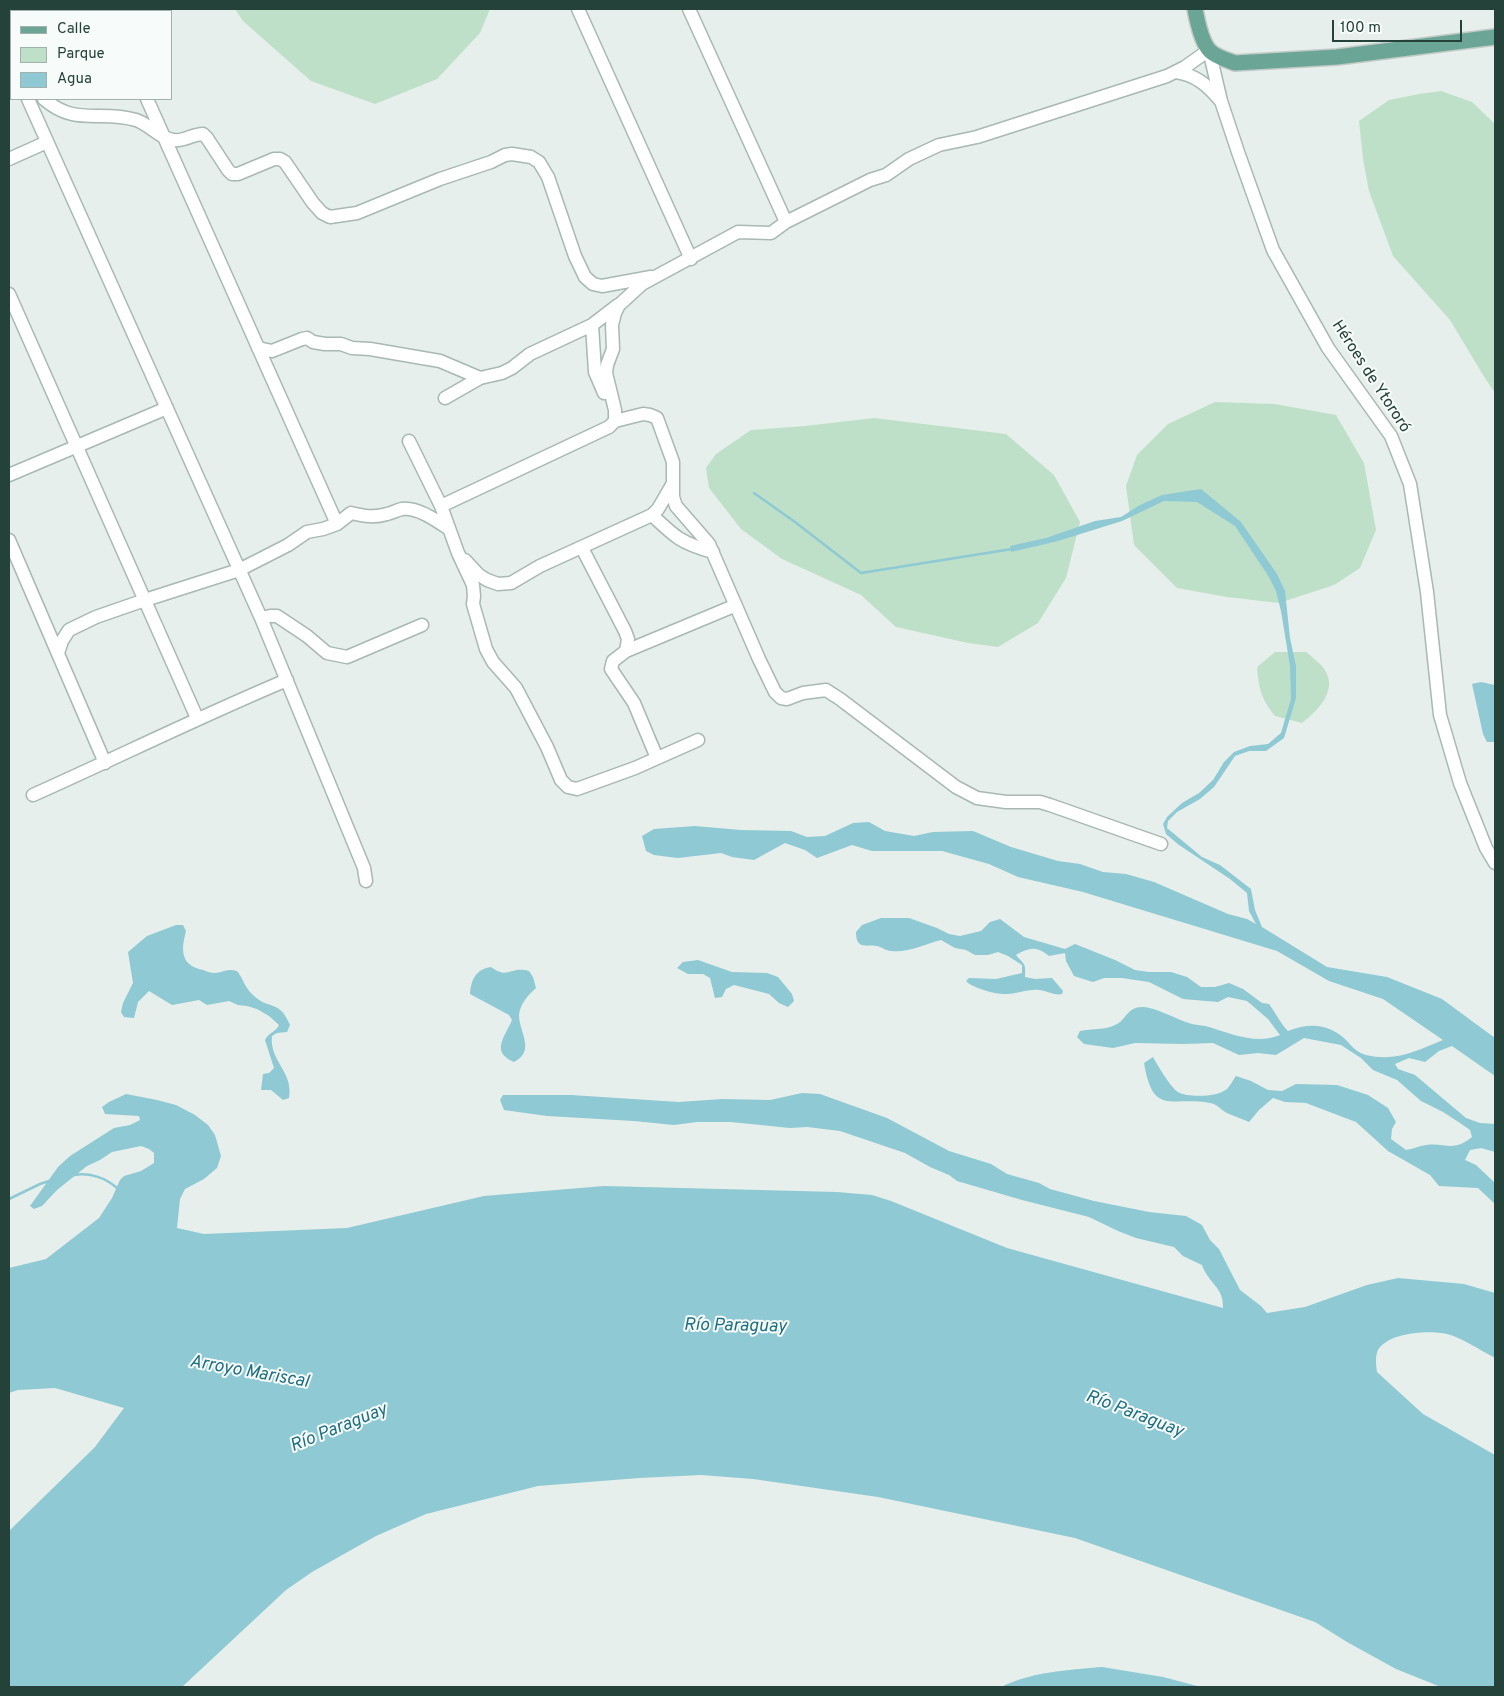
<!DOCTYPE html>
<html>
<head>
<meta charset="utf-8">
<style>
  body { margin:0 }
  #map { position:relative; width:1504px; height:1696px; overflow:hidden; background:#e6efeb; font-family:Overpass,sans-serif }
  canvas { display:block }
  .frame { position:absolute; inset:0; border:10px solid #24423a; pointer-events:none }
  .legend { position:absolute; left:10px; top:10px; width:162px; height:90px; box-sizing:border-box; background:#f7fbf9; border:1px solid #a3b1ad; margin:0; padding:6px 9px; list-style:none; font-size:15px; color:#24423a }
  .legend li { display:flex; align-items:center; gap:10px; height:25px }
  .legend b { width:25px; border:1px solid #a3b1ad }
  .scale { position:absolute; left:1332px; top:20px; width:130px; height:22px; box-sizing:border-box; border:2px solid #24423a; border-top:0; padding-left:6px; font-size:15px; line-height:18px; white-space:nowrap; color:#24423a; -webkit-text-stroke:4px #f7fbf9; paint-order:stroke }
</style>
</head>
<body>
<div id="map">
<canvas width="1504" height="1696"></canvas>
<div class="frame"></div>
<ul class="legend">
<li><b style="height:6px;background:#6aa596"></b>Calle</li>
<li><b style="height:14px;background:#bfe0c8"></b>Parque</li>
<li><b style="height:14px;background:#8ec9d4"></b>Agua</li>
</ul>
<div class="scale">100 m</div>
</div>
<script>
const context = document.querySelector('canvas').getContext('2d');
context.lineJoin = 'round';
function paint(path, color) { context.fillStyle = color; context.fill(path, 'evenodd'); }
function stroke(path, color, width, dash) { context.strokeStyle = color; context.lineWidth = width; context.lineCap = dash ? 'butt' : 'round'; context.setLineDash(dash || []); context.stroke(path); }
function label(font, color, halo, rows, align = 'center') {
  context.font = font + ' Overpass,sans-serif'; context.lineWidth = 4; context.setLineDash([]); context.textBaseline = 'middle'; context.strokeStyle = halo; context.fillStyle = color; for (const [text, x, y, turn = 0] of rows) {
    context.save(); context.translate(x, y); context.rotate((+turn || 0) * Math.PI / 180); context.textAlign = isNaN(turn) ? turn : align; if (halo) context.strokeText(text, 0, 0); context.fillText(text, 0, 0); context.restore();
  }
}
const green = new Path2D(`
  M235,9H490L480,33L437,79L375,104L311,81L243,21Z
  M1441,91L1472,102L1495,124V393L1483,375L1450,320L1393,256L1369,191L1363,159L1359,121L1389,100L1419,94Z
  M1215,402L1275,404L1336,415L1364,463L1376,530L1360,568L1334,585L1279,603L1227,597L1177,588L1134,545L1126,486L1137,455L1168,424Z
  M874,418L1006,434L1054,475L1080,522L1066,578L1038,623L998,647L968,643L896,627L861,595L782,559L741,529L709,488L706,468L716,454L751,430L805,426Z
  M1275,652H1306C1311,656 1316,660 1321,665C1341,687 1320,709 1302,723L1275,716C1261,698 1259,690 1257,667Z`);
const water = new Path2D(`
  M1201,489L1241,522L1277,574L1285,591L1290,638L1296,666V698L1284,738L1266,751H1249L1235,756L1214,787L1200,799L1177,812L1168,821L1167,828L1202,857L1220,865L1251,889L1255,910L1262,927L1327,967L1387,977L1442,999L1495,1038V1076L1452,1046L1439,1051L1425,1062L1409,1058L1395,1064L1398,1069L1415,1075L1466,1118L1480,1123L1495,1124V1152L1481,1148L1470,1150L1465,1160L1476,1165L1495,1183V1204L1478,1188L1439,1186L1430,1175L1388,1151L1356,1122L1306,1103L1285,1102L1273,1098L1259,1110L1249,1122C1242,1119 1234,1116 1227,1113C1221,1110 1217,1104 1210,1103C1171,1096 1153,1117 1144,1063L1153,1057C1158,1066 1171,1088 1178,1092C1188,1098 1218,1097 1227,1089C1230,1086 1233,1080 1236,1076L1251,1081L1268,1090L1282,1091L1296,1084L1337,1085L1368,1095L1388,1108L1396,1122L1392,1129L1391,1139L1406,1150C1413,1149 1419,1146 1426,1145C1446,1142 1452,1153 1472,1137L1470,1130L1460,1123L1443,1112L1421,1101L1397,1080L1373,1070L1361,1058L1341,1045L1304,1038L1276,1055L1258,1053L1239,1055L1213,1043L1183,1044L1135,1043L1113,1048L1084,1044L1077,1037L1080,1031C1093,1028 1104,1031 1117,1024C1127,1019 1127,1006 1144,1007C1155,1008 1173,1017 1183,1021C1192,1025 1201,1025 1209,1027C1232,1034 1257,1045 1280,1035L1268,1019L1247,1001L1228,997L1218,1002L1183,999L1149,982L1122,978H1104L1093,982L1074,976L1066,961L1065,953L1049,956C1037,946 1029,947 1016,955C1024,965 1026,962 1025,977L1035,979L1052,978L1063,991L1062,994C1054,996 1046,990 1039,990C1027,989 1018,994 1007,994C998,995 972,988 966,981L969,978L996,979L1022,973V965L1008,956L998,952L988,955H975L966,950L955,948L941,940C925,944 908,953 891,951C886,951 882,947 877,946C865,945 856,949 856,932L862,925L881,918H909L937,928L949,934L960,936L981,931L990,922L1000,919L1024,937L1065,949L1075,944L1115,960L1135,970L1149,972H1171L1187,977L1201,987H1215L1229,983L1243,989L1262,1003L1269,1004C1276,1013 1280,1023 1288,1031C1311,1022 1331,1024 1348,1042C1353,1048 1358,1053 1366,1055C1396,1062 1416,1051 1443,1040L1383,999L1329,981L1277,951L1083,892L1018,877L989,864L942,851H872L852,845L817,858L805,850L785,843L754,860L732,857L721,853L678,858L654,855L646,851L642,836L654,829L695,826L741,830L791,831L807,837L825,836L853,823L869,822L885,831L914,836L933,832L973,831L1011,847L1058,861L1080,864L1103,872L1126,874L1154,882L1228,914L1247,919L1256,924L1249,911L1247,893L1230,879L1179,845L1166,834L1163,824L1167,817L1182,803L1199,793L1213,780L1224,762L1234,752L1250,746L1268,744L1281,733L1291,699L1290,666L1281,611L1276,591L1269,577L1235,526L1197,502L1164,501L1122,521L1058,541L1011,552L1010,546L1046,538L1095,521L1121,517L1140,505L1162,495Z
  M1481,682L1495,685V742H1487L1483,734L1472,684Z
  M176,925H183L186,931C181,950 180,965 203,970C206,971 211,973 214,973C224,973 224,968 237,971C243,978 245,988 252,994C255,997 261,1002 265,1003C279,1008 283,1009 290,1025L287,1032L277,1033L272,1036C269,1061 294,1072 289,1098L283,1100L271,1090H261L263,1074L269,1073L274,1068L265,1040C269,1032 276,1032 279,1025L269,1016L257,1009L247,1006L238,1005L229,1001L207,1005L199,1000L172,1005L149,991L138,1002L134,1018L124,1017L121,1012L123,1003L133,983L128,952L147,936Z
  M698,960L732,972L767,973L778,977L792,994L794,1001L788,1007L779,1003L769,994L734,985L726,989L722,997L715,998L710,978L703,974H688L677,968L683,962Z
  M491,967C509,980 509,966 529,971L533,977L536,988C528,995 520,1004 519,1015C519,1032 536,1051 514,1062C490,1052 505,1037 512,1020L509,1015L470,994C471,980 476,969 491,967Z
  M802,1093L820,1094L887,1118L949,1151L991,1164L1007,1174L1039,1183L1050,1189L1094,1201L1149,1212L1186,1216L1202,1225L1210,1240L1219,1249L1240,1290L1261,1306L1267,1313L1305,1307L1367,1285L1398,1278L1464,1284L1495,1293V1358C1482,1351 1460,1337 1447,1334C1429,1330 1389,1332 1378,1350C1375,1356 1376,1365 1377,1372L1423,1414L1495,1455V1687H1441L1396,1669L1347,1642L1315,1622L1075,1538L878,1497L753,1479L701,1475L639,1478L538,1486L426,1514L376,1536L312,1572L286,1590L182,1687H9V1531L95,1447L124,1408L55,1388L18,1390L9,1393V1268L46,1259L99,1218L112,1198L120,1180L124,1176L141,1171L154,1163V1153L149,1149L141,1146L112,1152L100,1160L87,1166L57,1190L42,1206L34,1209L30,1206L58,1167L70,1156L114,1128L130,1125L140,1120L139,1116L105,1114L102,1107L109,1102L126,1094L157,1100L176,1105L195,1115L208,1125L215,1135L221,1156L217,1168L204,1179L185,1189L180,1199L177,1228L204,1234L347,1228L484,1196L604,1186L837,1192L872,1195L891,1201L1007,1248L1223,1308C1224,1287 1208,1283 1202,1265L1183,1256L1174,1247L1136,1238L1118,1231L1089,1217L1022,1200L957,1181L949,1175L930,1167L905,1153L840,1131L807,1127L790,1128L731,1122H697L674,1125L634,1121L547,1116L504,1110L500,1100L503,1095H571L679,1102L722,1099L770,1100Z
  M1102,1667L1163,1677L1201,1687H1001C1032,1672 1067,1670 1102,1667Z`);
const stream = new Path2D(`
  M754,493L795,522L861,573L1012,549
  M74,1175C89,1172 106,1178 117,1188
  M9,1199L40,1184L49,1181`);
const minor = new Path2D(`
  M107,9L108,11
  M578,9L691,259
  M689,9L786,222
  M9,53L11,59
  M1176,72C1196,75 1207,85 1220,100
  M28,99L261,618L364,868L366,881
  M44,99C76,127 100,109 136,120C149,124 159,138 173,140C184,142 192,134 203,134L207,138L228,170L232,174H238L274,159H280L285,162L313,203L322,213L330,217L357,213L440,179L491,162L505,155L512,154L531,157L539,162L548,177L575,256L585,277L593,284L602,286L651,277
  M147,99L337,524
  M9,159L47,142
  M9,294L197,718
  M258,348L272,351L302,339L307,338L313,342L325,344H341L352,348L370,349L440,361L480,378
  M604,393L595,372L592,325L618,305
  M445,398L480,378L502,373L512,368L530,354L592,325
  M615,421V410L606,373L607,365L613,349L612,325L615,313L619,305L642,284L738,232L771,233L786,222L870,180L886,175L909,159L939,145L977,137L1167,76L1185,67L1209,50L1221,101L1238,152L1273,250L1328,348L1391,436L1410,484L1427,592L1440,715L1460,783L1486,848L1495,863
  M409,441L441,506L458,553L473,585L474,596L473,604L486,649L493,662L516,688L547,747L561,780L568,787L577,789L635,768L698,740
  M9,475L167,408
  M441,506L609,427L615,421L643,414L650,415L657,418L673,462V497L676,506L709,544L759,659L775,692L781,698L787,699L803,693L826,690L840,699L956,787L977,798L1006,802H1040L1050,805L1161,844
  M652,515C675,537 681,543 713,552
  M9,540L105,763
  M582,548L625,631L628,639L626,651
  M465,560L479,575L487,580L498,584L511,583L540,566L652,515L658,509L672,485
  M261,618L270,616H277L307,636L327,653L347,657L422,625
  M58,653L62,641L69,630L96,617L145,600L239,570L288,545L307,532L323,529L337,524L351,513C364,516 374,518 387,514C392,513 397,510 402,509C418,507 437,521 449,529
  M657,758L634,703L611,669L613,661L626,651L734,606
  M33,795C118,757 201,716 287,680`);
const major = new Path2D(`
  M1195,9C1197,20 1202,43 1210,51C1216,57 1227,60 1235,63L1337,57L1495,37`);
const streetNames = [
  ["Héroes de Ytororó",1370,377,57]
];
const waterNames = [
  ["Río Paraguay",735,1327,1],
  ["Arroyo Mariscal",249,1373,10],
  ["Río Paraguay",1134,1415,21],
  ["Río Paraguay",339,1429,-22]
];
paint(green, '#bfe0c8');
paint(water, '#8ec9d4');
stroke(stream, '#8ec9d4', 2.5);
stroke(minor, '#a8b8b2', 15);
stroke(major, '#c2cac8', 18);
stroke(minor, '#fff', 12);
stroke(major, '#6aa596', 15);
label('16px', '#24423a', '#f7fbf9', streetNames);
label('italic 18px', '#1c6f80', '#f7fbf9', waterNames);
</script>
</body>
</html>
